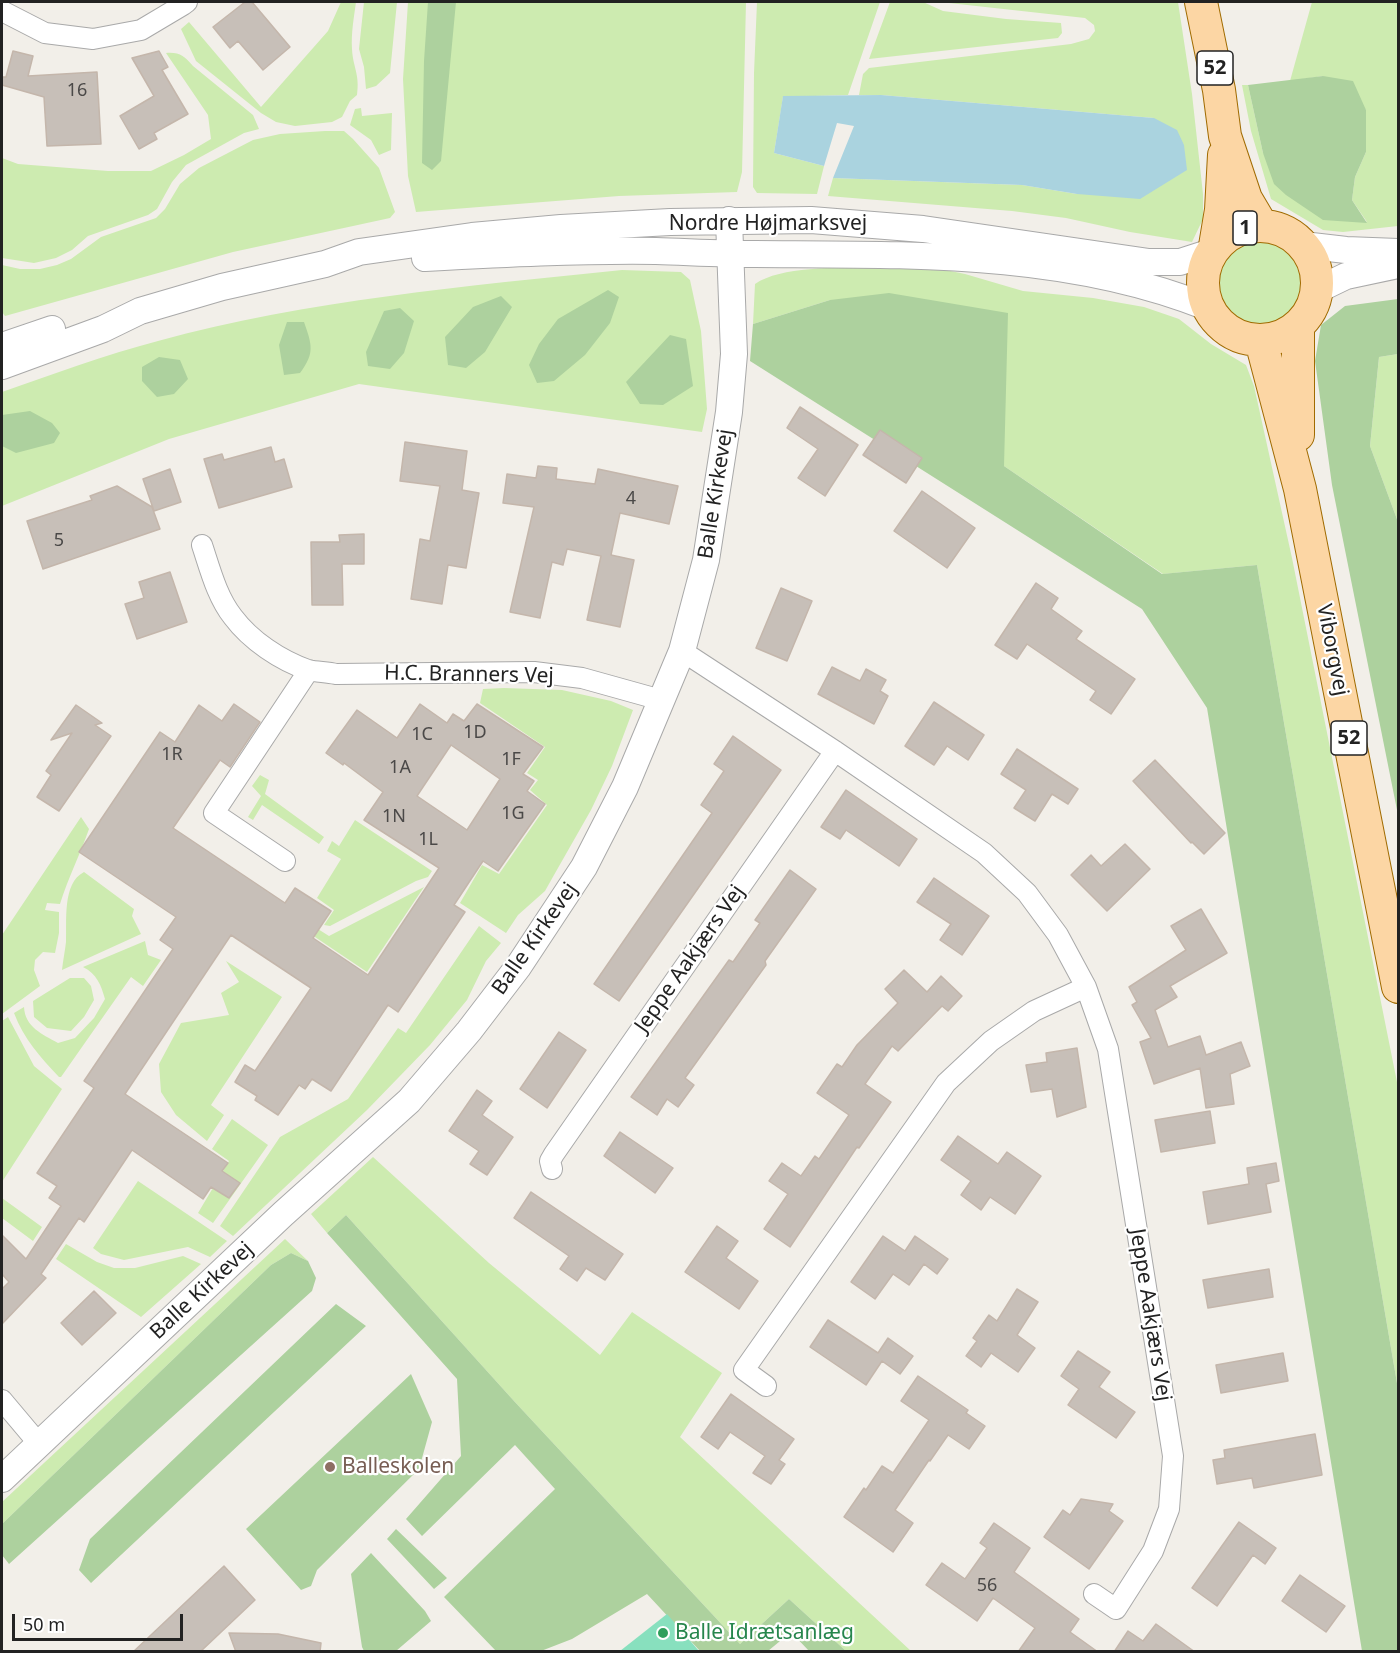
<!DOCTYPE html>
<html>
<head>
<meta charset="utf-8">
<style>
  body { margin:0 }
  #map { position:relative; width:1400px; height:1653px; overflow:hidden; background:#f2efe9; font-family:"Noto Sans",sans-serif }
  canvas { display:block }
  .frame { position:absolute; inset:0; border:3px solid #222; pointer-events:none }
  .scale { position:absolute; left:12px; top:1614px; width:171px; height:27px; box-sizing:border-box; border:3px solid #222; border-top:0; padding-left:8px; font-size:18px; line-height:21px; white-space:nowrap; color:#222; -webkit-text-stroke:4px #fff; paint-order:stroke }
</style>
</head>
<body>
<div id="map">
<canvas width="1400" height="1653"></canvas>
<div class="frame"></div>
<div class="scale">50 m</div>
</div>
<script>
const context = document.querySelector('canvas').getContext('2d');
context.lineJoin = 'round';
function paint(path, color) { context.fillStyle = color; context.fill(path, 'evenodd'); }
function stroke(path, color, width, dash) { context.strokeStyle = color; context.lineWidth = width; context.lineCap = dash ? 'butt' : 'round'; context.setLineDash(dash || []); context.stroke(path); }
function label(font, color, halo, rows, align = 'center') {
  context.font = font + ' "Noto Sans",sans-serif'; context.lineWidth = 4.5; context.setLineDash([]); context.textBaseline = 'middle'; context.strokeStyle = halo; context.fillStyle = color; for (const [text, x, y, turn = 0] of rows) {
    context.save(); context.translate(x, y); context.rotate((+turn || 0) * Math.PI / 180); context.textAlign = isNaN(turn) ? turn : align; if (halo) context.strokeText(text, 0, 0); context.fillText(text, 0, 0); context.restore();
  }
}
const grass = new Path2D(`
  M341,2H356C354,17 351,33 352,49C353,68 360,74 357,95L350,101L342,117L332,122L295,126L276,122L261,113L196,61L181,29L189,22L261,107L328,31Z
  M364,2H397L390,73L376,86L366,89L364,67L359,49Z
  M408,2H746L742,172L737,192L619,196L416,212L408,176L403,79Z
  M757,2H880L848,95L783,97L774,153L824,166L817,194L757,193L753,187L754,73Z
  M890,2H923L943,11L1006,19L1061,23L1062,33L1058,38L869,59Z
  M940,2H1178L1192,94L1203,194V219L1192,242L1130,232L1066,218L1012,211L828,196L833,178L1022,185L1077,194L1154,118L881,95H859L863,74L869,68L1071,44L1089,39L1095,31L1094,25L1085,18Z
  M1312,2H1398V226L1343,232L1323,230L1271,199L1251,131L1242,85H1248L1263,153L1367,222L1352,200L1355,177L1366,152V110L1323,76L1290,81Z
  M166,53C180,52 184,56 193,66L253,115L259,129L244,133L186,165L172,182L157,209L148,215L88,236L72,250L56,258L34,263L2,258V158L18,164L108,171H151L184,155L211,139L208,115Z
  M361,108L362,116L392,113L391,150L379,155L371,140L350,125L355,109Z
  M325,131H344L353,139L379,168L395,212L390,218L233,252L5,316L2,312V265L20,269H40L57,265L71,259L101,237L156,218L165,209L180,184L199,168L253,140L280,134Z
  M1216 282a43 43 0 1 1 86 0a43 43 0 1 1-86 0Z
  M868,267L936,268L965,274L1023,291L1093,298L1144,307L1179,319L1211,344L1246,365L1254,386L1292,558L1398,1087V1389L1257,565L1163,574L1004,466L830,300L753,324L755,284C781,266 837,268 868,267Z
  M622,270L681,272L690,280L701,331L707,409L702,432L359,384L169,439L2,506V392C53,374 105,355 158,341C308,300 467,286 622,270Z
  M1398,354V522L1370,446L1379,357Z
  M504,688L562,690L611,701L633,710L612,766L591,810L554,875L545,891L518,915L506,933L460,903L482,865L499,874L547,805L530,790L538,780L527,773L545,747L480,703L483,689Z
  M260,775L269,780L265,794L324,837L319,844L262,805L253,820L248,817L261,796L252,786Z
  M81,817L89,829C80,855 68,878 60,904L47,903L45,910L59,912V933L55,953L43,952L35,960L34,970L40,986L2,1014V935Z
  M355,820L432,871L428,877L416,881L330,926L324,925L334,910L317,898L341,859L327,851L332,841L339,846Z
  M84,872L134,909L132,916L141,934L62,970C63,960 65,951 66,942C67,922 62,883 84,872Z
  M424,887L367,972L269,906L272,900L329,936Z
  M479,926L501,943L486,961L467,1000L430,1045L367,1110L233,1236L220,1226L280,1137L348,1099L398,1028L406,1033Z
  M145,941L148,955L161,960L143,986L131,977L61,1077H59C40,1057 24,1039 14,1013L24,1007C25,1027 42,1034 58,1043L75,1038L94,1018L105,999C101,985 97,974 83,967Z
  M226,961L282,997L211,1105L224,1115L207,1141L176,1115L161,1092L159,1064L181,1023L229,1015L221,993L239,982Z
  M70,978H84L91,986L94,1000L84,1017L71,1031L47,1028L34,1017L33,1001Z
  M8,1017L34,1066L62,1089L2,1182V1021Z
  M232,1119L268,1145L213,1223L198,1213L229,1161L212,1149Z
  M373,1157L489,1263L600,1355L632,1312L722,1373L680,1437L911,1651H846L789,1599L740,1644L514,1401L346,1215L327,1233L311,1214Z
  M138,1181L227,1241L210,1257L188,1247L124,1260L101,1254L93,1248Z
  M2,1198L42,1227L33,1241L2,1218Z
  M285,1239L308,1261L291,1253L271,1265L2,1524V1502Z
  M66,1244L97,1262L114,1268H135L183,1256L201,1264L141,1317L56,1259Z`);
const forest = new Path2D(`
  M428,2H456L441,161L432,170L422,163L424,61Z
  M1323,76L1353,81L1366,110V152L1355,177L1352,200L1367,223L1323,220L1286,195L1274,184L1263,153L1248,85Z
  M608,290L619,297L610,323L585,355L554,381L537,383L529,365L539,344L558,319Z
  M889,293L1008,313L1004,466L1162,574L1257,565L1398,1389V1651H1362L1207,708L1142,609L750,361L753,324L830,300Z
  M501,296L512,307L485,352L466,368L448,365L445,337L473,307Z
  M1398,299V354L1379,357L1370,446L1398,522V815L1332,485L1315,361L1321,325L1345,306Z
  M400,308L414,321L404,353L390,369L368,366L366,352L384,311Z
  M287,322H304C312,345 315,353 300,373L284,375L279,345Z
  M670,335L686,339L693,386L663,405L640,404L626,382Z
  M159,357L180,360L188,379L174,394L157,397L142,381V367Z
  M30,411L52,423L60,433L54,443L16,453L2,446V415Z
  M346,1215L514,1401L740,1644L789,1599L846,1651H809L791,1632L768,1651H700L647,1594L572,1639L541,1651H496L444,1597L555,1489L515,1445L422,1536L406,1519L461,1456L457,1379L327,1233Z
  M291,1253L308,1261L316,1278L312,1291L9,1564L2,1555V1524L271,1265Z
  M336,1304L366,1326L91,1583L79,1570L90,1539Z
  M411,1374L432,1422L419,1469L317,1570L311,1586L301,1590L246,1529Z
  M396,1529L447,1578L434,1589L387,1539Z
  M371,1553L425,1611L431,1621L396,1651H364L362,1647L351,1574Z`);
const pitch = new Path2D(`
  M667,1614L699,1651H620Z`);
const water = new Path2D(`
  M881,95L1154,118L1177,130L1184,145L1187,170L1140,199L1077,194L1022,185L833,178L854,126L837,123L824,166L774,153L783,96Z`);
const building = new Path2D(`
  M245,2H252L290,47L263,70L238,41L230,48L213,27Z
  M13,51L33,56L28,76L97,72L101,144L47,146L44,97L2,85V77H6Z
  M159,51L168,67L162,70L188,114L154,133L157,139L139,149L120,116L154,96L132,58Z
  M800,407L858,445L825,496L798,478L818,449L787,428Z
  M880,430L922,458L906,483L863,455Z
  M405,442L467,451L462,490L479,493L466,568L448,565L442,604L411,599L420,539L430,541L440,486L400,481Z
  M271,447L275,462L284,459L292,487L219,508L204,459L222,454L224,460Z
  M538,466L557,468L556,479L595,484L598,469L678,486L669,524L620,513L611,555L634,560L620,627L587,620L601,556L567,549L563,565L552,562L540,618L510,612L534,507L503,503L507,474L536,478Z
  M170,469L181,502L154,511L143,479Z
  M117,486L152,507L160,529L43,569L27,521L92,500L90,496Z
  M922,491L975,528L947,568L894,531Z
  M364,534V564H342L343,605H312L311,542H340L339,535Z
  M170,572L187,622L137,639L125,604L144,598L139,582Z
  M1036,583L1058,598L1051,609L1082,631L1076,639L1135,679L1111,714L1090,700L1096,691L1027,644L1017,659L995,645Z
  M781,588L812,601L787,661L756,648Z
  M832,667L860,681L866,669L886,680L880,691L888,696L874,724L818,694Z
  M934,702L984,735L968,760L947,746L934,765L905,746Z
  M234,704L260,722L230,767L220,760L173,828L285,903L295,888L331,911L313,938L368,975L439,868L364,820L383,792L344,763L343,765L326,753L357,710L397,738L420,704L447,723L453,714L464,721L477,704L543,747L523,774L534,781L527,791L545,804L498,871L483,861L454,905L465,912L398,1012L388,1005L331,1091L312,1079L305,1089L299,1085L278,1115L255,1100L257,1096L235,1082L245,1065L255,1071L311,988L231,935L125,1094L228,1163L222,1171L240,1183L229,1198L211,1187L203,1199L132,1150L84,1222L79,1218L41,1274L46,1278L2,1324V1289L9,1282L2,1274V1235L26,1259L61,1206L49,1198L57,1186L37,1173L94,1088L84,1081L173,949L160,940L176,917L79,852L160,732L175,742L199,705L222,721ZM451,745L500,779L467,830L417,796Z
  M76,705L102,723L95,725L111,736L59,811L37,797L51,775L46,771L72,733L51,740Z
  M733,736L781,770L619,1001L594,984L712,813L701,805L724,771L714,764Z
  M1017,749L1078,789L1068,804L1052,794L1035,821L1014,808L1026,790L1001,774Z
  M1155,760L1225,833L1204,854L1192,842L1191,843L1133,781Z
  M846,790L917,839L899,866L846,830L840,839L821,827Z
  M1125,844L1150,869L1107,911L1071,875L1091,855L1101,866Z
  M790,870L816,889L765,961L766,965L685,1078L694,1085L678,1107L667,1099L657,1115L631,1097L729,960L733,962L760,923L755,920Z
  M934,878L989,916L962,955L940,940L951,924L917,902Z
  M1201,909L1227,953L1170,986L1177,997L1155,1010L1168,1047L1200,1036L1206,1055L1241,1042L1250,1066L1230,1074L1234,1104L1206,1108L1200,1068L1154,1084L1140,1042L1151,1038L1132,1005L1137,1002L1129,987L1186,950L1171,926Z
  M904,970L927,992L941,976L962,996L948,1011L942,1006L898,1051L892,1046L865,1084L891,1102L859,1148L857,1147L790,1247L764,1229L788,1194L769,1181L782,1163L801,1176L815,1156L819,1159L849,1115L817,1093L837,1064L842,1067L857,1045L898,1003L885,989Z
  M559,1032L586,1050L547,1108L520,1089Z
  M1077,1048L1086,1107L1057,1117L1052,1089L1031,1092L1026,1065L1047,1062L1046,1053Z
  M477,1090L492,1101L482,1115L513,1137L487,1175L470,1164L479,1151L449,1131Z
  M1210,1111L1215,1143L1161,1152L1155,1120Z
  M620,1132L673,1168L655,1193L604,1156Z
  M958,1136L998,1164L1007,1152L1041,1176L1015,1214L990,1197L981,1210L961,1195L971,1181L941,1160Z
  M1276,1163L1279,1181L1266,1184L1271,1212L1208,1224L1203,1192L1249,1184L1247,1168Z
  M531,1192L623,1254L605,1280L586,1268L577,1281L560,1269L569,1256L514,1218Z
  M717,1226L738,1241L726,1258L758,1281L739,1309L685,1272Z
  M883,1236L905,1251L915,1236L948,1259L937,1274L924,1264L909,1285L893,1274L875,1299L851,1282Z
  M1269,1269L1273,1297L1208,1308L1203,1280Z
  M1017,1289L1038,1302L1017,1335L1035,1348L1018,1372L991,1353L981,1367L966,1356L977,1341L973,1338L989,1315L997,1321Z
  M94,1291L116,1313L82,1345L61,1323Z
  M828,1320L878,1353L888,1338L913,1356L900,1374L882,1361L866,1385L810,1347Z
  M1078,1351L1110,1372L1099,1387L1135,1412L1116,1438L1068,1405L1079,1389L1061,1376Z
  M1283,1353L1288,1381L1221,1393L1216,1365Z
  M918,1376L968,1410L966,1413L985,1426L969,1449L948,1435L930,1461L929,1460L895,1510L913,1523L893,1552L844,1517L864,1488L866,1490L882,1466L893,1473L929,1420L901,1401Z
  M731,1394L794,1439L779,1460L785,1464L771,1484L753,1473L765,1456L730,1432L718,1449L701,1437Z
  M1315,1434L1322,1475L1254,1488L1252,1478L1217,1484L1213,1460L1225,1458L1224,1450Z
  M1081,1499L1113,1504L1109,1511L1123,1521L1089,1569L1044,1537L1063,1510L1070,1515Z
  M1239,1522L1276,1548L1265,1564L1253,1555L1217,1606L1192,1588Z
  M994,1523L1030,1548L1014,1572L1079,1619L1070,1632L1098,1652H1018L1035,1628L993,1598L977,1621L926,1585L942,1563L965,1579L987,1548L980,1543Z
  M224,1566L255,1600L200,1652H133Z
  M1300,1575L1345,1606L1326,1632L1282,1601Z
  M1156,1624L1195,1652H1114L1128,1631L1143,1641Z
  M229,1633L278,1634L321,1643L320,1652H236Z`);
const minor = new Path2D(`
  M2,11L45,33L93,39L141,30L183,5L187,2
  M202,545C210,569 217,597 233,617C251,641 280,660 308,670C317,672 327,672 336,674L534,672L582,678L661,700
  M682,651L835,751L984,853L1027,893L1058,935L1086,987L1108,1049L1173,1456L1169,1509L1153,1551L1116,1609L1094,1594
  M285,861L214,813L309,670
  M552,1169L550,1161L554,1154L835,751
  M766,1386L744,1370L946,1083L991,1041L1034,1011L1086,987
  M2,1400L39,1444`);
const tertiary = new Path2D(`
  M1303,245L1346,250L1398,252
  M425,258C502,254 579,250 656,251C689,252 722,254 755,254C907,255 1064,250 1207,307
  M1317,290L1346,276L1398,265
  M2,346L52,329
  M2,366L103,329L140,311L222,287L325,264L359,252L472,236L561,228L670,222L811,220L923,229L1149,262H1180L1211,252
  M2,1479L283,1214L409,1101L469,1031L518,967L584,867L625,787L682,651L706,560L729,412L734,354L729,220`);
const primary = new Path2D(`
  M1201,2L1219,90L1225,136L1246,199L1262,226
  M1203 283a57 57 0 1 1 114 0a57 57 0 1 1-114 0Z
  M1215,246L1221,210L1224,155
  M1298,326V435
  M1261,341L1300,489L1398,987`);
const markers = [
  [330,1467,6,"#8d6e63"],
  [663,1633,6,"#2e9e5b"]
];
const numberNames = [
  ["16",77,91],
  ["4",631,499],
  ["5",59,541],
  ["1D",475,733],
  ["1C",422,735],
  ["1R",172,755],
  ["1F",511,760],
  ["1A",400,768],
  ["1G",513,814],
  ["1N",394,817],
  ["1L",428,840],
  ["56",987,1586]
];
const shields = [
  [1215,68,36],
  [1245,228,24],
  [1349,738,36]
];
const shieldNames = [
  ["52",1215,68],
  ["1",1245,228],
  ["52",1349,738]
];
const streetNames = [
  ["Nordre Højmarksvej",768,224],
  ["Balle Kirkevej",716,494,-81],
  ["Viborgvej",1332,650,79],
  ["H.C. Branners Vej",469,675,1],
  ["Balle Kirkevej",535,939,-55],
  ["Jeppe Aakjærs Vej",690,959,-55],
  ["Balle Kirkevej",202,1291,-43],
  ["Jeppe Aakjærs Vej",1150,1315,81]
];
const educationNames = [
  ["Balleskolen",342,1467]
];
const leisureNames = [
  ["Balle Idrætsanlæg",675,1633]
];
paint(grass, '#cdebb0');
paint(forest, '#add19e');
paint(pitch, '#88e0be');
paint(water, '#aad3df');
paint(building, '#c7bfb8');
stroke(building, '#c4b6ab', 1.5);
stroke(minor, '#a9a9a9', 22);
stroke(tertiary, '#a9a9a9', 28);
stroke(primary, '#a06b00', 34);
stroke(minor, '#fff', 20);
stroke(tertiary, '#fff', 26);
stroke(primary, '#fcd6a4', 32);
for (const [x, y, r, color] of markers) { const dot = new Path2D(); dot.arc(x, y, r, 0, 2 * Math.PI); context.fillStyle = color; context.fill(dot); stroke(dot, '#fff', 2); }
label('18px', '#4b4948', null, numberNames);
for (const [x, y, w] of shields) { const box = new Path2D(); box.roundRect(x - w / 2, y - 17, w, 34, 4.5); context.fillStyle = '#fff'; context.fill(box); stroke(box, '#222', 1.5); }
label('bold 20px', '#222', null, shieldNames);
label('21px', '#222', '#fff', streetNames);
label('21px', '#785e54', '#fff', educationNames, 'left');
label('21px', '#27864d', '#fff', leisureNames, 'left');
</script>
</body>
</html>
